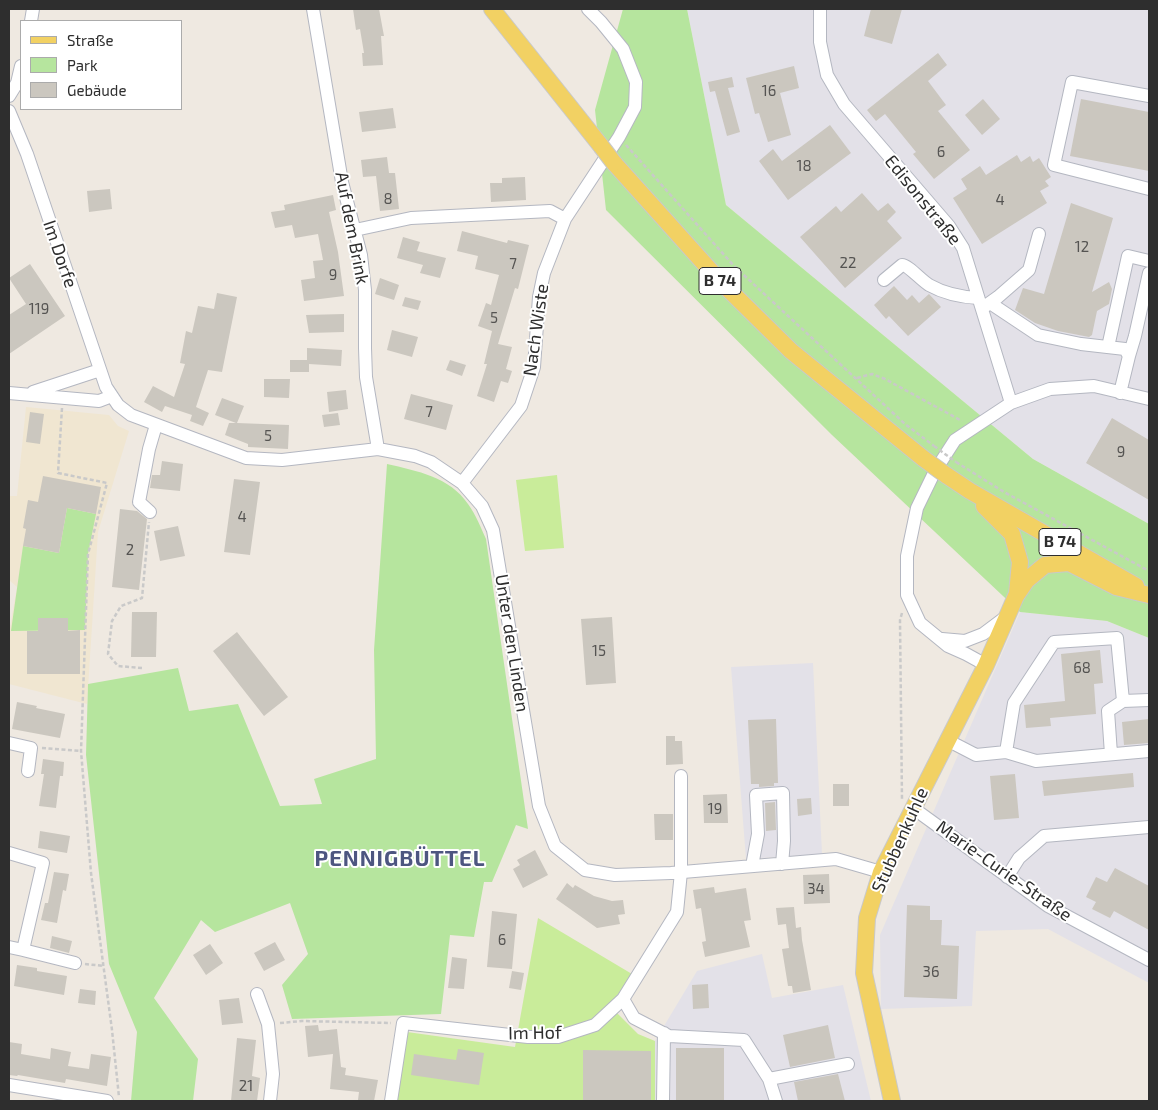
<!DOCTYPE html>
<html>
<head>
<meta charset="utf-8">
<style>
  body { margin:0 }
  #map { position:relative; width:1158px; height:1110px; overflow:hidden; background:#efe9e1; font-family:"Exo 2",sans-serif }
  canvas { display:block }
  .frame { position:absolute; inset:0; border:10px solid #2e2e2e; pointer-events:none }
  .legend { position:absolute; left:20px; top:20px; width:162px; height:90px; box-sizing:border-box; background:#fff; border:1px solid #ababab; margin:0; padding:6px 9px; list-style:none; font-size:15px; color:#2e2e2e }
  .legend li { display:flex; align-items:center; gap:10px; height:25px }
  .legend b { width:25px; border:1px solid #ababab }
</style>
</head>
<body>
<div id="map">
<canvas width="1158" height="1110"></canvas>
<div class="frame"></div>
<ul class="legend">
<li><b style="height:6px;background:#f2d163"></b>Straße</li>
<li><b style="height:14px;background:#b6e59e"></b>Park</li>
<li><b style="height:14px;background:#cbc7bf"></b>Gebäude</li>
</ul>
</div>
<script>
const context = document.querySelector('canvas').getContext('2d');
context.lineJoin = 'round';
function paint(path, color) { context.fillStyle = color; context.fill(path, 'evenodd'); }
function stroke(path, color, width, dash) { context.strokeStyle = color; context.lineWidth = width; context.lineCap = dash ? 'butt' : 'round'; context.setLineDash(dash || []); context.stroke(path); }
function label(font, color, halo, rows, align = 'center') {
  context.font = font + ' "Exo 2",sans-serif'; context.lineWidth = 4; context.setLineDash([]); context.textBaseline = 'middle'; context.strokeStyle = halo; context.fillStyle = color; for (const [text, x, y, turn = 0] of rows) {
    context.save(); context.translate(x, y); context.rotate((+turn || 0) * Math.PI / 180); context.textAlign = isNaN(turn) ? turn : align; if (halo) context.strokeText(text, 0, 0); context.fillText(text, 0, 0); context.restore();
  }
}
const industrial = new Path2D(`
  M687,9H1149V524L1033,459L726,205Z
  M1020,612L1107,621L1149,638V983L1048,929L976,931L972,1006L881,1009L880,935Z
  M813,663L822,854L746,859L731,667Z
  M762,954L772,998L843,985L871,1101H655V1041L697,971Z`);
const education = new Path2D(`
  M26,407L109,415L118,426L129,431L98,532L87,704L9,684V633L17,587L9,580V496H17Z`);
const green = new Path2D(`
  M623,9H687L726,205L1033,459L1149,524V638L1107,621L1020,612L832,435L606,210L595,110Z
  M387,464C417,471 450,477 468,504C476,515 481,528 486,539L528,829L516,825L492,882H484L474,937L450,935L441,1014L292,1019L282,985L308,954L290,903L215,932L201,920L154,998L198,1059L193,1101H131L137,1032L109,964L86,755L88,684L178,668L189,711L238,704L280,806L322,804L314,779L376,759L374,650Z
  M67,508L96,514L88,554L85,630L11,631L23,546L59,553Z`);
const pitch = new Path2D(`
  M557,475L564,548L525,551L516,480Z
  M538,918L632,974L610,1006L638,1034L655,1041V1101H396L407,1032L515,1047Z`);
const building = new Path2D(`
  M353,9H379L384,36H381L383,65L363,66L362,53H364L360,29L356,30Z
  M871,9H902L892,44L864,36Z
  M938,53L947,65L928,81L946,105L938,111L970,150L934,179L913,154L916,152L885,114L876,121L867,110Z
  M794,66L799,88L780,93L791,135L768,142L759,113L755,114L746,78Z
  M732,77L734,87L728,88L740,132L727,136L715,91L710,92L708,82Z
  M983,99L1000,119L982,135L965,115Z
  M1081,99L1149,112V171L1070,156Z
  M393,108L396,128L362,132L359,112Z
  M830,125L851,153L788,200L759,161L773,149L782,161Z
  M1017,155L1021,162L1030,156L1033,162L1039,158L1051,177L1045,181L1049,186L1040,191L1047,203L982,244L953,198L967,189L961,179L980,166L986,175Z
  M387,157L389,173H395L399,209L380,211L376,176L363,177L361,160Z
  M525,177L526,200L491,202L490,183H502V178Z
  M110,189L112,209L89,212L87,191Z
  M862,193L878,211L888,203L896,212L887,221L902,238L845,288L800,237L836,206L841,212Z
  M333,195L336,210L329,212L338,252L344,296L304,301L301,280L315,278L313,261L323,260L318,234L295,238L292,225L275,228L271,212L285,210L284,205Z
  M1071,203L1113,218L1092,292L1109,282L1112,289L1109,304L1097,311L1092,335L1089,337L1058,331L1035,323L1015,310L1023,288L1044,294Z
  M462,231L507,243L508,240L529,245L518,289L515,288L498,344L512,347L506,369L512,371L508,383L501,381L494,402L477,396L487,364H484L492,331L478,326L486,303L491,305L499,275L475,269L478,256L457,251Z
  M403,237L420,242L417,251L446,258L440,278L420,273L423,265L397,258Z
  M30,264L65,316L9,354V315L26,304L9,278Z
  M380,278L399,285L394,300L375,294Z
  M894,286L907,300L912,295L919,303L929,294L941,307L908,336L889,316L886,319L874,305Z
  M217,293L237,297L222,372L208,370L196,407L209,413L203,426L190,421L192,415L165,406L162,412L144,402L153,386L174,397L185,364L180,363L186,331L192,333L198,306L214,309Z
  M405,297L421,301L418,310L402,306Z
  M344,314V332L309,333L306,315Z
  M392,330L418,337L412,357L387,350Z
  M307,348L342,350L341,366L309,364V372H290V360H307Z
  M450,360L466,365L462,376L446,370Z
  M264,379H290L289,398L264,397Z
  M346,390L348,409L329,412L327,392Z
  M411,394L453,405L446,430L404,419Z
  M222,398L244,406L237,423L289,425L288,449L248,447V444L225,435L229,423H236L215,415Z
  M30,412L44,414L40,444L26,442Z
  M338,413L340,425L324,427L322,415Z
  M1112,418L1149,440V500L1086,463Z
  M162,461L183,464L180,491L150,488L152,475H160Z
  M43,476L101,487L96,514L67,508L59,553L23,546L26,529L23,528L28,500L38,502Z
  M234,479L260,482L250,555L224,552Z
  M120,509L137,511L147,519L139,590L112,587Z
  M178,526L185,556L160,561L154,531Z
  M132,612H157L156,657H131Z
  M612,617L616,683L586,685L581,619Z
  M38,618H68V631L80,630V674H27V631H38Z
  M237,632L288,697L264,716L213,651Z
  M1100,650L1103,683L1094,684L1096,714L1050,718L1051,726L1026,728L1024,705L1065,701L1061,654Z
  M17,702L37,706L36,708L65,714L60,738L12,729Z
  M776,719L778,783H774V786L759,787V784H751L748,720Z
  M1149,719V743L1124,745L1122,722Z
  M666,736H675V741H682L683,764L666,765Z
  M43,759L64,762L63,776H60L56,808L39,806L44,774H41Z
  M1133,773L1134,787L1044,796L1042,781Z
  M1015,774L1019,818L994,820L990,776Z
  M833,784H849V806H833Z
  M727,794L728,823H704L703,795Z
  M811,798L812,814L798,816L797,799Z
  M775,802L776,830L766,831L765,803Z
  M654,814H673V840H655Z
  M40,831L70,836L67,853L38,848Z
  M535,850L548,875L523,888L513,869L520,865L517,860Z
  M1115,868L1149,886V930L1114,911L1110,918L1092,909L1096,902L1086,897L1096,877L1107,882Z
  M54,872L69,874L66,891L63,890L57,923L41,920L45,903H48Z
  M829,874L830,903L804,904L803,875Z
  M567,883L573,888L575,885L594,896L612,901L623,900L625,914L618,915L620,924L597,928L556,899Z
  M714,887L715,893L746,888L751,920L744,921L750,947L705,957L702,942L706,941L701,908L696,909L693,890Z
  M907,905L930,906V920H942L941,945L959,946L957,999L904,997Z
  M794,907L796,928L801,927L802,940L811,990L793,993L792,986H788L782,949L789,948L786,924L778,925L776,908Z
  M492,911L517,914L512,969L487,967Z
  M52,936L72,941L69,953L50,948Z
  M275,942L285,960L264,971L254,953Z
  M210,944L223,963L206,975L193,955Z
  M452,957L467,959L464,989L448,988Z
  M17,965L37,968V971L67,976L64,995L14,986Z
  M512,971L524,973L521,990L509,988Z
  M708,984L709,1008L693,1009L692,985Z
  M80,989L96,991L95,1005L78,1003Z
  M239,998L243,1023L222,1025L219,1000Z
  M318,1025L319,1031L337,1029L341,1067L346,1068L345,1075L378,1080L374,1101L358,1100L359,1092L330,1089L333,1054L308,1057L305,1026Z
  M828,1025L835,1058L790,1067L783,1035Z
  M237,1038L256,1040L252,1076L260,1078L257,1101H231Z
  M9,1042L22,1044L21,1054L50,1059L51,1048L71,1052L68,1066L89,1069L91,1054L111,1057L107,1086L66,1079L65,1083L18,1075L17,1076L9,1075Z
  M676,1048H724V1101H676Z
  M458,1049L484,1053L479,1085L411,1075L414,1054L456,1060Z
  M583,1050L651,1051V1101H583Z
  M838,1074L845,1101H798L794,1082Z`);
const path = new Path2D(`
  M626,145L734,266L905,424L934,446
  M857,378L872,374L885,379L962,421
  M62,408L58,473L107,483L88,554L81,751L91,873L112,1030L119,1097
  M956,462L1004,492L1149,571
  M902,613L900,620L902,800
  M142,668L118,666L108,654L112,621L121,606L142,598L149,522
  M42,748L81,751
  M85,964L104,966
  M280,1023L302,1021L391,1023`);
const minor = new Path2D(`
  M313,9L342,182L361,255L365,290V348L366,377L378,449
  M820,9V42L827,75L844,104L949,226L963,248L1011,403
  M31,21L33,9
  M9,96L17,83L21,66
  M1149,96L1072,82L1054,165L1149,189
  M9,111L27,154L106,387L118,405L131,415L246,458L282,460L378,449L415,456L431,462L462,483L482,506L493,530L539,806L555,846L585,870L615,875L671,873L836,859L881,872
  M355,230L411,218L550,211L565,219
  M884,280L902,265C908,265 921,280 929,285C945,294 960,297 978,298
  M990,303L1038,335L1081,344L1125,349L1129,356L1120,393
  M984,307L998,297L1029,270L1039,234
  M1108,347L1128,256L1149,261
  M1129,356L1135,336L1149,273
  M33,392L100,370
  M9,393L99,401L112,396
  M462,483L521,406L534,367L539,297L544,273L565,219L619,137L635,107L636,82L623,49L601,22L588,9
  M150,512L139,502L149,449L156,425
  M942,639L965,641L983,634L1007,616
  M986,665L966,654L948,646L920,623L907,595V556L917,508L935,471L955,440L1011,403L1050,389L1094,386L1149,399
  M947,740L976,755L1006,752L1036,761L1149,751
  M9,743L31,748L28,771
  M1006,752L1014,703L1054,642L1117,638L1123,701L1149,700
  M1111,754L1108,711L1123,701
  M913,808L1048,906L1149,960
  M9,853L43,863L23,950L9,947
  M752,866L758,834L756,795L783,793L784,841L782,864
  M1007,877L1019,858L1044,836L1149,827
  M23,950L75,963
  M257,994L268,1024L273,1074L270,1101
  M623,999L634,1018L669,1036L744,1040L769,1079L776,1101
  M769,1079L848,1064
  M9,1085L107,1101
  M391,1101L403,1023L528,1037H558L595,1025L623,999L677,912L681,872V776
  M663,1101L664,1033`);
const major = new Path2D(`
  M492,9L601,146
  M614,163L719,280L791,351L924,459
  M946,475L970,491L1136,586
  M984,506L1012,534L1020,562L1017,594
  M892,1101L864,973L867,918L881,872L986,665L1016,596L1027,580L1045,565L1069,563L1116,587L1149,595`);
const pathBridge = new Path2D(`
  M934,446L956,462`);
const majorBridge = new Path2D(`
  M601,146L614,163
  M924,459L946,475`);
const numberNames = [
  ["16",769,91],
  ["6",941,152],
  ["18",804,166],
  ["8",388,199],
  ["4",1000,200],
  ["12",1082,247],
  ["22",848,263],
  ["7",513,264],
  ["9",333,275],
  ["119",39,309],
  ["5",494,318],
  ["7",429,412],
  ["5",268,436],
  ["9",1121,452],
  ["4",242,517],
  ["2",130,550],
  ["15",599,651],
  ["68",1082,668],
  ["19",715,809],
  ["34",816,889],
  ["6",502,940],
  ["36",931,972],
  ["21",246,1086]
];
const shields = [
  [720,281,42],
  [1060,542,42]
];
const shieldNames = [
  ["B 74",720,281],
  ["B 74",1060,542]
];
const streetNames = [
  ["Edisonstraße",923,200,51],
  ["Auf dem Brink",352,228,79],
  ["Im Dorfe",60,254,71],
  ["Nach Wiste",536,330,-82],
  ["Unter den Linden",512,643,81],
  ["Stubbenkuhle",900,840,-66],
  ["Marie-Curie-Straße",1004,871,35],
  ["Im Hof",535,1033,-1]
];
const districtNames = [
  ["PENNIGBÜTTEL",400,859]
];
paint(industrial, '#e3e1e8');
paint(education, '#f0e6d1');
paint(green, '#b6e59e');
paint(pitch, '#c9ec9a');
paint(building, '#cbc7bf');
stroke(minor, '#b4b7c1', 14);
stroke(major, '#c9c9c9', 18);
stroke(path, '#c9c9c9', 2.5, [4, 2.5]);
stroke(minor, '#fff', 12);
stroke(major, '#f2d163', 16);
stroke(majorBridge, '#c9c9c9', 18, []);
stroke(pathBridge, '#c9c9c9', 2.5, [4, 2.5]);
stroke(majorBridge, '#f2d163', 16);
label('15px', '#555452', null, numberNames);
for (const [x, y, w] of shields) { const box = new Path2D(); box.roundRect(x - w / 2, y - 13.5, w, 27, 4); context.fillStyle = '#fff'; context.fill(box); stroke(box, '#2e2e2e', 1); }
label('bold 16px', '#2e2e2e', null, shieldNames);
label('18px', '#2e2e2e', '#fff', streetNames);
context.letterSpacing = '1px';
label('bold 22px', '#4d5680', '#fff', districtNames);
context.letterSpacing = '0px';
</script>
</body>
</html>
